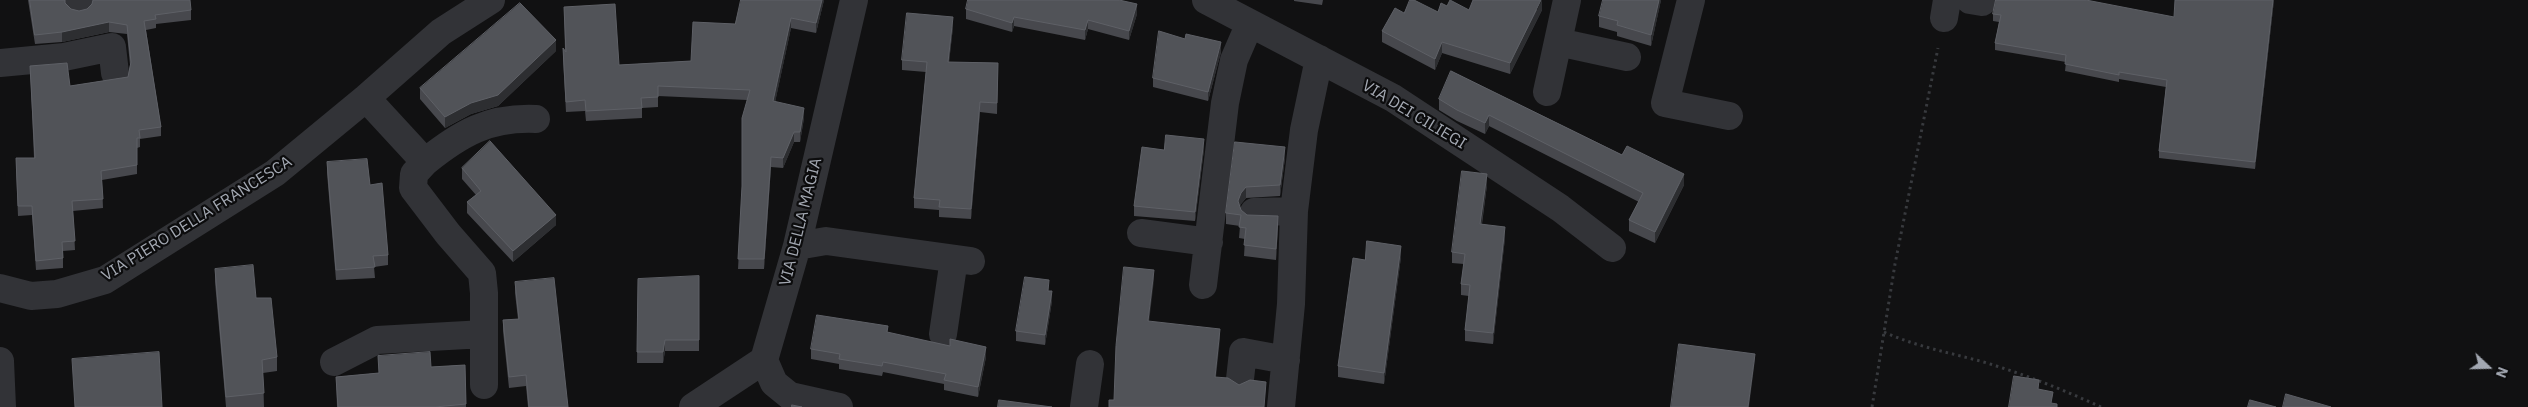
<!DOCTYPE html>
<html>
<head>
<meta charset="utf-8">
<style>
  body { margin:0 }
  #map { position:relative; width:2528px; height:407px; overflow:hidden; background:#111112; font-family:"IBM Plex Sans",sans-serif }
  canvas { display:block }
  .north { position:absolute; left:2463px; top:342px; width:50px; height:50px; -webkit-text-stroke:4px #0c0c0d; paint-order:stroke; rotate:111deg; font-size:14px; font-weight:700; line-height:20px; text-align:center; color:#a3a8b2 }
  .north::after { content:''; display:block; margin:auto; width:18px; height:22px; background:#a3a8b2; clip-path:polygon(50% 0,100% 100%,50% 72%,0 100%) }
</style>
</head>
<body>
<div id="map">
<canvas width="2528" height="407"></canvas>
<div class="north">N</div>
</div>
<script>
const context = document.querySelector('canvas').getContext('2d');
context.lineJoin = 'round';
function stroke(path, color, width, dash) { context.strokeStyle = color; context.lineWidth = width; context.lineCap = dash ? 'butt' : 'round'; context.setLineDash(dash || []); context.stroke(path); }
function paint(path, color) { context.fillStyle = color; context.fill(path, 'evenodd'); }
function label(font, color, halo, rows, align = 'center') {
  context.font = font + ' "IBM Plex Sans",sans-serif'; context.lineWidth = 4.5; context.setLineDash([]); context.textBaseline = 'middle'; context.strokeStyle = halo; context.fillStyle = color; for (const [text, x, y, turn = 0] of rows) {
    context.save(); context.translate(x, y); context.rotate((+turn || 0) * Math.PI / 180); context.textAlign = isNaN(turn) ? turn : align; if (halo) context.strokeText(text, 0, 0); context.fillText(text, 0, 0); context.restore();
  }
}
const path = new Path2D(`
  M1884,332C1917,347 1952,353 1987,363C2026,375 2064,390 2101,407
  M1872,407L1895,264L1938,48`);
const minor = new Path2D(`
  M79,0V5
  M1206,0L1393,98L1560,208L1612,248
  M1691,0L1665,103L1729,116
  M1970,0L1982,2
  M1944,18L1947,0
  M1558,42L1627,57
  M0,63L64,57L112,47L115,73
  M1547,92L1567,0
  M366,98L425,162C461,133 489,117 536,119
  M425,162L414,174L413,188L448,234L482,273L484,293V385
  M1254,212L1294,211
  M1141,233L1209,242
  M797,246L826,241L971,261
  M1203,285L1225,103L1234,60L1250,23
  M0,288L31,296L57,294L105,280L275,173L366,98L441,32L491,0
  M943,334L954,259
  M764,360L774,383L790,396L839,407
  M0,361L2,407
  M334,362L377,340L484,334
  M1240,379L1243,352L1286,360
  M693,407L764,360L797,246L854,0
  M1084,407L1090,364
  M1281,407L1291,304L1294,211L1304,130L1319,59`);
const wall = new Path2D(`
  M28,0H65V3L71,9L79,11L191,10V20L156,24V28L146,30L161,127V136L140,139V147L137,148V174L102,180L103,208L73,211L75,250L63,251V268L36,270L32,215L18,216L16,167V158H34L30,66L70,86L128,77L130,65L127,34L109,32L62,42L35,44Z
  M824,0L816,33L791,28L775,102L804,118L800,142H794L783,168L771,167L764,269H738L747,100L658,96V107L642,108V118L586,121L585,111L566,112L563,59V48L565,51L564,7L619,65L691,61L735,24Z
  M1294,0H1323L1322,5L1294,1Z
  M1661,0L1651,46L1617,36V32L1599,27V16Z
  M2274,0L2255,169L2159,158V151L2166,87L2119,79V82L2065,71L2066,62L1995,50V43L1999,22L1993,21V14L2174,17Z
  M1447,6L1469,10H1542L1510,74L1442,53L1435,70L1382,42V31L1404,13L1438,12Z
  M966,9L1137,14L1129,40L1088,29L1085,40L1014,26L1012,32L966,19Z
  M953,27L949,62L998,63L997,114L980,112L971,219L939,217V210L914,208V198L926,72L902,70V60Z
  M1185,39L1221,52L1208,101L1153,87V78Z
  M556,51L498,106L471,114L445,128L420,99V88Z
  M1451,71L1684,185L1655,243L1629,231V220L1639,202L1489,126L1485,134L1457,121L1439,110V99Z
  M1235,142L1285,158L1280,196L1246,198L1241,204L1240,206L1241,210L1247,215L1278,227L1276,260L1244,256L1245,239L1239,238L1240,226L1226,224V213Z
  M1204,149L1195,221L1134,216V206Z
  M327,162L370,185L388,255V265L374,267L375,278L336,280L327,173Z
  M462,168L556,225L513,262L467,213V202L476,195L462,179Z
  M1487,185L1482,224L1505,238L1493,344L1465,341V330L1469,296L1461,295V284L1464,264L1452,263V252Z
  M1401,257L1384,384L1338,377V366L1365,260Z
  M215,269L256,298L277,357V371L263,373L264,407H226L215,282Z
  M699,276V351H665L663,363H637L638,279Z
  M515,282L568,407H528L526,386L509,388L503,331V320L518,319L515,293Z
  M1049,291L1052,301L1045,345L1016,341V331Z
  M888,333L950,346V339L986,357L978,397L944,390V384L883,372L882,376L839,369V364L811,359V349Z
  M378,356L431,367L465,365L466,407H337L336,377L379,373Z`);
const shadedWall = new Path2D(`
  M822,0H824L816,33V23Z
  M1542,0V10L1510,74V63Z
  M1659,0H1661L1651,46V35Z
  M2273,0H2274L2255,169V162Z
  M1137,4V14L1129,40V31Z
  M953,17V27L948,72V62Z
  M1014,17V26L1012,32V23Z
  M791,18V28L773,112V101Z
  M1088,20V29L1085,40V30Z
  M109,22V32L62,42V32Z
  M556,40V51L498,106L471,114L445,128V117Z
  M1221,42V52L1208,101V92Z
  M1442,42V53L1435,70V59Z
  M980,102V112L971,219V209Z
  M804,108V118L800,142V132Z
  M1489,115V126L1485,134V123Z
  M794,132V142L783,168V158Z
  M1204,139V149L1195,221V212Z
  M1285,147V158L1280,196V185Z
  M771,157V167L764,269V259Z
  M1487,174V185L1480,235V224Z
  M1684,174V185L1655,243V232Z
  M1246,187V198L1241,204L1238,212V201L1241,193Z
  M556,215V225L513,262V251Z
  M1278,216V227L1276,260V249Z
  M1505,227V238L1493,344V333Z
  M1401,246V257L1384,384V373Z
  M1154,270V280L1148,331V321Z
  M1052,291V301L1045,345V335Z
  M1220,329V339L1215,387V377Z
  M665,340V351L663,363V352Z
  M986,347V357L978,397V387Z
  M1755,354V360L1749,407H1748Z`);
const building = new Path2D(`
  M30,0H65V3L71,9L79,11L87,9L92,4L93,0H190L191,10L155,15L156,19L144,21L161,127L139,130L140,138H137V165L101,171L103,199L72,201L75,241L62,242L63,258L36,261L32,206H18L16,158H35L30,66L67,63L70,86L128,77L131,62L127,25L109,22L62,32L35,35Z
  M741,0H822L816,23L791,18L773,101L804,108L800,132H794L783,158L771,157L764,259H738L742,186V118L750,90L658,86V97L641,98L642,108L586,111L585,100L566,102L563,48L566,52L564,7L615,4L619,65L691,61L693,22L735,24Z
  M968,0H1119L1137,4L1129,31L1088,20L1085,30L1014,17L1012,23L966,9Z
  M1410,0H1414L1438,12L1441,3L1447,6L1450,0L1469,10L1473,0H1541L1510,63L1442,42L1435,59L1382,31L1395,8L1404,13Z
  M1603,0H1659L1651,35L1617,25L1618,21L1599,16Z
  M1996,0H2086L2174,17L2175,0H2273L2255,162L2159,151L2167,80L2119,72V75L2065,64L2066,55L1995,43L2001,15L1993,14Z
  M520,3L556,40L498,95L471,103L445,117L420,88Z
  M907,13L953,17L948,62L998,63L997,103L980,102L971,209L939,207L940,200L914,198L927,62L902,60Z
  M1159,31L1185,39L1186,34L1221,42L1208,92L1153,78Z
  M1451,71L1622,155L1627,146L1684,174L1655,232L1629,220L1643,193L1489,115L1485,123L1457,110L1439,99Z
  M1166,135L1204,139L1195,212L1134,206L1142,147L1164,150Z
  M490,141L556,215L513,251L467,202L481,191L462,168Z
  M1235,142L1285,147L1280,185L1246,187L1241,193L1238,201L1241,210L1247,215L1278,216L1276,249L1244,245L1246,228L1239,227L1241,215L1226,213Z
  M367,159L370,185L382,183L388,255L373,256L375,267L336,270L327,162Z
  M1462,171L1487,174L1480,224L1505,227L1493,333L1465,330L1470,285L1461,284L1465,254L1452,252Z
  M1367,241L1401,246L1384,373L1338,366L1353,258L1365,260Z
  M253,265L256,298H271L277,357L262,360L264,393L226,397L215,269Z
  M1124,267L1154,270L1148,321L1220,329L1215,377L1228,378L1239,385L1250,380L1266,382L1264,407H1109V400H1114L1116,346Z
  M699,276V340H665L663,352H637L638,279Z
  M1025,277L1049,280L1048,291H1052L1045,335L1016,331Z
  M554,278L568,407H529L526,375L509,377L503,320L519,319L515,282Z
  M817,315L888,326L887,332L950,346V339L986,347L978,387L944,380L946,374L883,362L882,366L839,359L840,354L811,349Z
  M1679,344L1755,354L1748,407H1671Z
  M159,352L162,407H75L72,359Z
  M430,352L431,367L465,365L466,404L435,407H338L336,377L379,373L378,356Z
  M2014,376L2039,380L2038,389L2053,392L2051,403L2057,404V407H2009Z
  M2286,394L2331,407H2283Z
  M999,400L1052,407H998Z
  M2250,400L2276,407H2248Z
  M792,405L802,407H792Z`);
const streetNames = [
  ["VIA DEI CILIEGI",1414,115,31],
  ["VIA PIERO DELLA FRANCESCA",197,219,-32],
  ["VIA DELLA MAGIA",801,222,-76]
];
stroke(path, '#383a3e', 3, [2.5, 4]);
stroke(minor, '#323337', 28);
paint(wall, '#47484d');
paint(shadedWall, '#2d2e31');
paint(building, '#515358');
stroke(building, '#5e6066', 1);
label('16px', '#a3a8b2', '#0c0c0d', streetNames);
</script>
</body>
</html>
